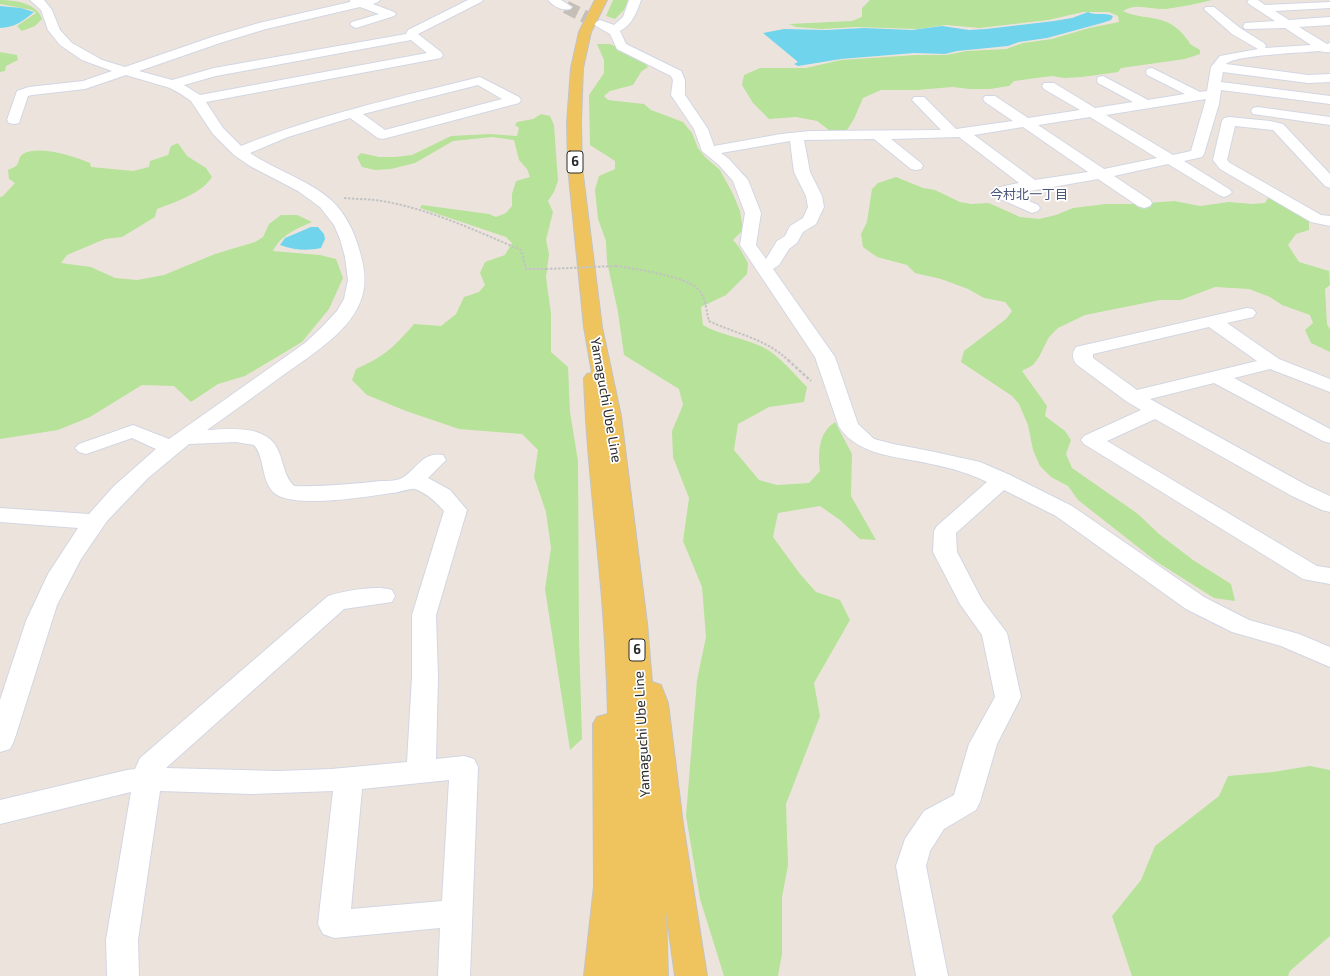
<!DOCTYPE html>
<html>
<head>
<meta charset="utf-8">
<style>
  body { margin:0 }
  canvas { display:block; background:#ece4dc }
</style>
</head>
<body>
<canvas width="1330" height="976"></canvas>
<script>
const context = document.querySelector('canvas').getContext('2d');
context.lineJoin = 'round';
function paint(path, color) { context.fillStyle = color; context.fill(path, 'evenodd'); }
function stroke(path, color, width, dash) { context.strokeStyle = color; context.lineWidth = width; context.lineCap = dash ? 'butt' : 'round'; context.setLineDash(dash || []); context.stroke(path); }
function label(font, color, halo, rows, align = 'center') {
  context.font = font + ' "Exo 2","Noto Sans JP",sans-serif'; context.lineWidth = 3.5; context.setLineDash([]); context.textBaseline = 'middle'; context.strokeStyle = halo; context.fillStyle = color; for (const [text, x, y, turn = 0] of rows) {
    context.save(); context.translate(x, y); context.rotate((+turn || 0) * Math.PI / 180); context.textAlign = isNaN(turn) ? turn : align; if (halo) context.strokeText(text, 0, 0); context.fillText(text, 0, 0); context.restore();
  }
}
const green = new Path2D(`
  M0,0C15,0 37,3 42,19L35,26L22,31L17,26L36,13L32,10L0,4Z
  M613,0H628L624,10L615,19L606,16Z
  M870,0H1212C1197,4 1181,7 1166,9C1152,10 1136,2 1123,11C1144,21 1162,13 1181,32C1184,36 1188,39 1190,44L1200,50V54L1185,59L1121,68L1118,72L1082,77L1064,78L1052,76L1014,81L1009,86L990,89H970L952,87L917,90H881L863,98L854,119L847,130H829L817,121L796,117L769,119L753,103L742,85L744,75L760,68H806L841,60L916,55H946L967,51L1006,49L1023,43L1052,39L1089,28L1119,22L1118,16L1109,12H1083L1048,20L980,28L946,25L918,29L856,27L822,29L796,27L789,24L852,21L862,17V8Z
  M597,44H610L642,60L648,67L641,72L633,85L610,91L604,96L608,100L644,104L651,110L683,122L692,133L698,148L705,157L720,170L733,194L740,211L743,230L733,240L739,247L748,263L747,274L726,295L701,307L703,325C720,335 740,337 758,345C777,352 793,373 807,387L804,402L769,407L738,424L734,450L759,480L777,485L809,483L820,471C818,453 818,433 835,422L852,454L851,496L876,540L860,539L840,520L820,506L778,513L773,537L800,574L816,592L840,600L850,620L814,683L820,716L786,804L788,865L782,897V954L778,976H724L700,899L686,816L697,680L706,637L702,587L683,541L689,498L673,457L672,431L683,405L679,389L624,355L618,312L607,262L606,241L598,219L595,190L599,176L615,169V161L590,145L589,95L604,73V60Z
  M0,52L17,55L18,60L6,66L5,71L0,72Z
  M541,114L550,116L554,125L558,181L554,192L548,201L553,212L546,240L549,254L546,277L551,314V352L568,367L570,412L578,461L579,638L582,739L570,750L545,589L551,548L546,512L534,477L538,450L522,434L459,429L406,411L367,395L352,380L356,369C385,356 394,347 414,324L441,326L456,314L464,297L479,292L485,285L480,273L485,262L505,255L512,243L506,237L420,208L422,205L489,214L496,217L506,213L512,206V194L516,181L530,177L527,169L519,160L514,140L492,137L453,141L415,163L391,169L375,170L362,167L357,157L361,153L379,157H395L412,155L451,136L490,134L517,136L519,128L515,125L517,122L533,119Z
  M178,143L187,156L206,168L212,177C201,194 175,202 157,209L155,217L122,237L105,239L67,255L61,263L91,267L115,278L137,280L164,275L215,254L255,242L263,237L269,224L281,215H297L312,222C296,229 281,235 273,251L320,255L336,259L343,278L329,309L302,342L245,376L218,384L191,402L174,386L142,385L90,417L58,430L0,439V197L3,196L15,183L9,179L8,170C10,169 15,167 17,165C20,161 18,157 23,154C39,145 73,156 90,163L91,167L133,171L149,167L150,161L168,155L171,146Z
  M896,177L923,188L935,190L960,202L971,204L989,203L1020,217L1039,219L1056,215L1073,208L1106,204H1136L1174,201L1200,206L1229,202L1253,204L1265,203L1268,198L1272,197L1309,219V230L1296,234L1288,245L1299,262L1329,271L1330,285L1325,289L1327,324L1330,330V352L1311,343L1305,330L1313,323L1310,315L1282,305L1270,297L1249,289L1215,287L1181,300H1160L1085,315L1058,328L1049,337L1039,357L1033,365L1022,371L1047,406L1045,416L1065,431L1071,440L1066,454L1072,468L1138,514L1159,534L1193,560L1231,584L1235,601L1214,598L1157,562L1078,500L1068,486L1051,477L1040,466L1033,450L1028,425L1019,404L1012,396L961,362L964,351L1006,319L1012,311L1005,302L984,298L968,289L941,279L915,273L907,265L877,257L863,247L861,234L867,222L872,189L878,183Z
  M1310,766L1330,770V936L1290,971L1288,976H1132L1112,916L1141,880L1155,846L1219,796L1228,776L1273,772Z`);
const water = new Path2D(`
  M0,6L21,8L34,12C22,22 15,27 0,28Z
  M1088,12C1096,16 1104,12 1113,16L1111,20L1102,23L1047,38L1019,42L1008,46L957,51L945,54L914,53L841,59L798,66L794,64L798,62L763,33L784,29L826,30L864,28L912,30L942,26L969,30L986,29L1054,21L1072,18Z
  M311,227H318L324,234L325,239L321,248C307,251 293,250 280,245L285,238Z`);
const minorTunnel = new Path2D(`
  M566,7L600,24`);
const pathFar1 = new Path2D(`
  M344,198C354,199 365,199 375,200C426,207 474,230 521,250L526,269H546
  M616,266C635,269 685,276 698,289C706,297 706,311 709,321C736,334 767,339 789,361`);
const path = new Path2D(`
  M788,360L811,381`);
const minor = new Path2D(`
  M30,0H44L52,10L60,30L72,43L102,60L125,67L215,36L259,23L350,2V0H380L378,2L373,4L394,12L396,14L394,16L356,28L352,26L350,24L352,22L379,14L360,7L266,29L223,42L139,71L172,80L214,68L406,34L408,30L468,0H483L481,2L418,34L441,52L443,55L441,58L206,102L223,128L241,146C318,115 399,97 480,77L519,97L521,100L519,103L383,139L378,138L350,118L288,137L250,153C275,170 307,179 331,200C345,213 354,231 359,249C364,265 367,281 362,297C352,330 313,354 286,373C260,392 234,411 207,430C234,429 270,424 280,455C284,466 285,477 294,486C323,487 352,484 381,481C387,481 397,481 402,478C417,469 423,451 443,455L446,460L428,478L450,490L467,510L436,615L438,677L436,759L464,756L474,759L478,767L470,976H438L440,928L334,938L323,934L318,924L333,791L251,794L160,791L138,940L139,976H107L106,940L131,792L0,824V800L127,770L135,769L140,758L328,596C345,591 375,585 392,590L395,596L392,602L344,609L166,768L278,771L331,769L407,762L412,677V615L444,511C437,503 427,493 415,489C410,488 398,493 392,493C366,497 302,507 279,496C260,487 266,458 254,445L236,442L189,444L148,478L107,521L81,559L57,605L14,741L10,749L0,752V700L26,621L48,574L78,528L0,522V508L89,514L114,486L156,449L132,438L86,454L79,452L75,448L79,444L133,425L169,439L305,343L321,328L337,311L344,299L348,280L345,257L340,239L334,225L320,207L298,191L250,166L234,155L213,134L191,101L181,94L170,88L126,75L85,89L32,95L28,96L19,123L14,124L9,123L7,120L17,91L29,87L83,81L112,71L82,60L60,45L48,30L41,10ZM411,40L427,53L200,95L184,85L216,76ZM478,85L502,99L385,130L363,114ZM449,780L442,901L351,909L362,789Z
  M548,0H561L572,7L570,9C562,11 553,6 548,0Z
  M629,0H641C637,12 632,25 620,31L626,44L681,71L685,80V95L708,129L714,146L781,134L810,131L941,130L912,100L914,97H924L956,129L1013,121L985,102L983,99L985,96H995L1028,118L1080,110L1044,89L1042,86L1044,83H1054L1095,108L1133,102L1098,83L1097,80L1098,77L1103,76L1148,100L1185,94L1147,75L1146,72L1147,69L1152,68L1200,92L1207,91L1211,67L1220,56L1258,49L1232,34L1206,11L1204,9L1206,7H1214L1240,28L1264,43L1266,46L1265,48L1311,45L1285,28L1245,29L1243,26L1245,23L1275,21L1249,4L1247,2L1249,0H1258L1265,5L1330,2V8L1275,11L1289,20L1330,17V25L1299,27L1327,44L1330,43V52C1326,53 1322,51 1318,51C1302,53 1234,55 1226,64L1308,75L1330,74V82L1308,83L1223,72L1221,82L1330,96V104L1221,90L1219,104L1204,154L1202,157L1184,161L1229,189L1232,192L1229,195L1224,197L1219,195L1168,164L1114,176L1150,200L1152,203L1150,206L1144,208L1138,206L1098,179L1013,194L1038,205L1040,208L1038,211L1032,213L998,198L992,191L995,188L1019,183L959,137L891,139L921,163L923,166L921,169L916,170L911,169L874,139L804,140L810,172L822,196L824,207L816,224L803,232L797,243L789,249L779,265L773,269L835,357L858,424L874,439L893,444L930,451L980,462L1010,475L1072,506L1204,597L1249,620L1299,634L1330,647V667L1281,646L1232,632L1186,609L1056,516L1004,490L956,533L957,552L982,600L1007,633L1021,697L997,744L980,802L976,810L944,829L930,851L926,866L948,976H916L896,866L905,839L924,811L954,795L969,744L995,697L982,635L960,604L933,552L934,531L937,526L987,482C969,473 951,468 931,464C898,456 860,457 839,427L815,357L740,245L745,213L733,181L719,165L702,151L694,129L671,95L673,80L671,76L617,49L610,34L596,26L594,24L596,22L600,20L614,25L623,17ZM1206,99L1191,151L1173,155L1106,115ZM1090,117L1157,158L1104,169L1038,125ZM1023,127L1088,172L1035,180L974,135ZM790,141L794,172L806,196L808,207L803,218L790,226L785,236L777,241L766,259L756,245L761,213L748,180L729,159L721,153Z
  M1258,107L1330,117V125L1253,114L1251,111L1253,108Z
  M1229,117L1270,121L1283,124L1330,174V188L1325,186L1273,130L1235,126L1227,160L1230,163L1321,215L1330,216V226L1311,222L1220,169L1213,160L1222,121L1224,118Z
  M1247,308L1253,309L1256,313L1253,317L1227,323L1279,359L1330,379V392L1270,369L1234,378L1330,429V443L1323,441L1214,383L1150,399L1308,486L1330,496V512L1322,510L1292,496L1155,419L1107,441L1317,566L1330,568V584L1303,579L1084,444L1081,440L1084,436L1141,410L1126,401L1076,364C1072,358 1072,353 1076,347ZM1209,327L1257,361L1137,390L1093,358V354Z`);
const major = new Path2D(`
  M595,0H607L591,32L583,68L581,123L582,167L602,327L621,416L647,623L652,682L661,685L668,703L683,824L707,976H675L666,911L668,976H584L594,886L593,724L597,717L608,714C607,676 605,637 602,599C596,525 586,452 584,378L587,374L592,373L584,327L568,167L567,123L571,68L579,32Z`);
const pathBridge = new Path2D(`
  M546,269L616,266`);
const shields = [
  [575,162,16],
  [637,650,16]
];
const shieldNames = [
  ["6",575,162],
  ["6",637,650]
];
const farNeighbourhoodnames = [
  ["今村北一丁目",1029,195]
];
const streetNames = [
  ["Yamaguchi Ube Line",606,400,80],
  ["Yamaguchi Ube Line",642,734,-93]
];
paint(green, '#b7e299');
paint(water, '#70d4ed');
stroke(minorTunnel, '#c5bfb8', 13, [13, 6]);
stroke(minor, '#d2d6e3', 2);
stroke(major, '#c3c3c3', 2);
stroke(pathFar1, '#c3c3c3', 2, [2.5, 1.5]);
stroke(path, '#c3c3c3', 2.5, [3, 2]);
paint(minor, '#fff');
paint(major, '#efc45e');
stroke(pathBridge, '#c3c3c3', 2, [2.5, 1.5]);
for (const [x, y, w] of shields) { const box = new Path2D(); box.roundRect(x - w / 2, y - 11, w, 22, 3); context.fillStyle = '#fff'; context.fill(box); stroke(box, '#2a2a2a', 1); }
label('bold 13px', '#2a2a2a', null, shieldNames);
label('13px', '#4b567b', '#fff', farNeighbourhoodnames);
label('14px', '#2a2a2a', '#fff', streetNames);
</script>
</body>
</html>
